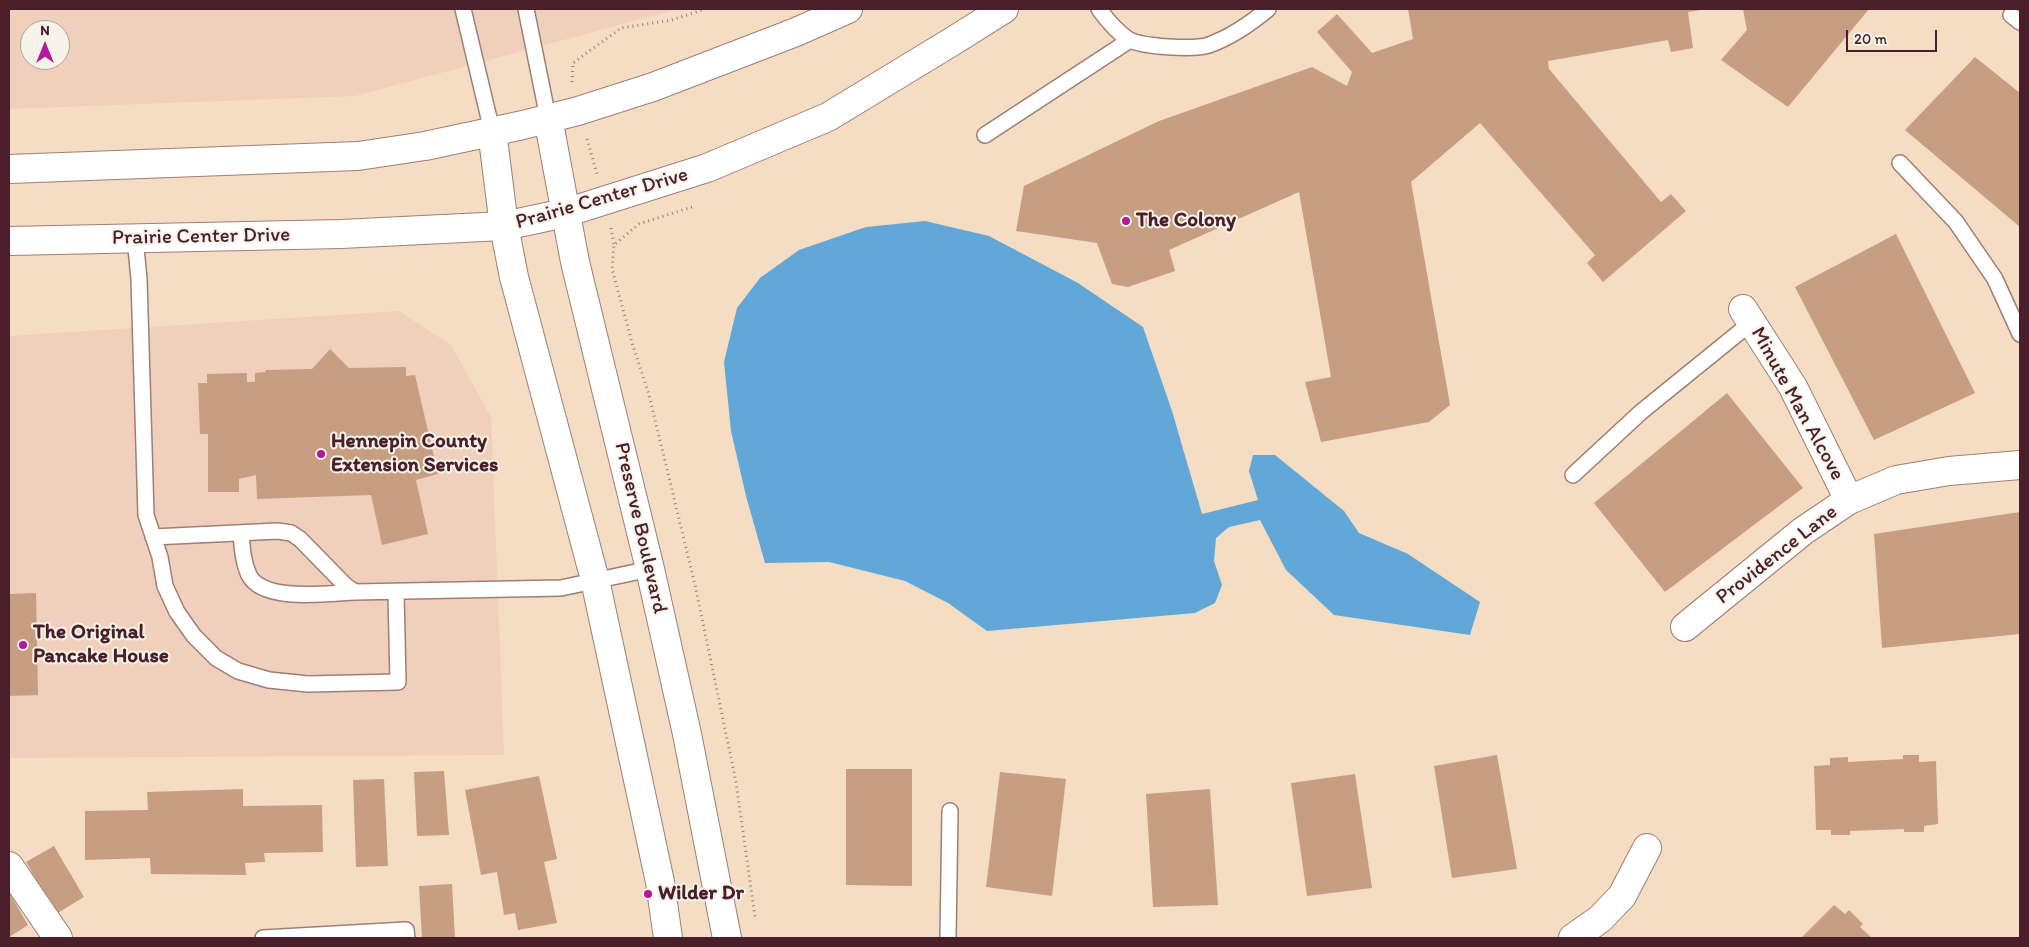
<!DOCTYPE html>
<html>
<head>
<meta charset="utf-8">
<style>
  body { margin:0 }
  #map { position:relative; width:2029px; height:947px; overflow:hidden; background:#f4ddc2; font-family:Itim,sans-serif }
  canvas { display:block }
  .frame { position:absolute; inset:0; border:10px solid #4a1f2b; pointer-events:none }
  .north { position:absolute; left:20px; top:20px; width:50px; height:50px; box-sizing:border-box; background:#f7f3e8; border:1px solid #b29e9c; border-radius:50%; rotate:0deg; font-size:14px; font-weight:700; line-height:20px; text-align:center; color:#4a1f2b }
  .north::after { content:''; display:block; margin:auto; width:18px; height:22px; background:#b5179e; clip-path:polygon(50% 0,100% 100%,50% 72%,0 100%) }
  .scale { position:absolute; left:1846px; top:30px; width:91px; height:22px; box-sizing:border-box; border:2px solid #4a1f2b; border-top:0; padding-left:6px; font-size:15px; line-height:18px; white-space:nowrap; color:#4a1f2b; -webkit-text-stroke:4px #f7f3e8; paint-order:stroke }
</style>
</head>
<body>
<div id="map">
<canvas width="2029" height="947"></canvas>
<div class="frame"></div>
<div class="north">N</div>
<div class="scale">20 m</div>
</div>
<script>
const context = document.querySelector('canvas').getContext('2d');
context.lineJoin = 'round';
function paint(path, color) { context.fillStyle = color; context.fill(path, 'evenodd'); }
function stroke(path, color, width, dash) { context.strokeStyle = color; context.lineWidth = width; context.lineCap = dash ? 'butt' : 'round'; context.setLineDash(dash || []); context.stroke(path); }
function label(font, color, halo, rows, align = 'center') {
  context.font = font + ' Itim,sans-serif'; context.lineWidth = 4; context.setLineDash([]); context.textBaseline = 'middle'; context.strokeStyle = halo; context.fillStyle = color; for (const [text, x, y, turn = 0] of rows) {
    context.save(); context.translate(x, y); context.rotate((+turn || 0) * Math.PI / 180); context.textAlign = isNaN(turn) ? turn : align; if (halo) context.strokeText(text, 0, 0); context.fillText(text, 0, 0); context.restore();
  }
}
const built = new Path2D(`
  M9,9H679L355,96L9,109ZM30,30H60V60H30Z
  M399,311L451,345L491,417L504,755L9,758V336Z`);
const water = new Path2D(`
  M925,221L989,236L1078,283L1143,327L1172,411L1202,514L1258,500L1249,471L1253,455H1275L1344,511L1359,533L1408,554L1480,602L1470,635L1334,615L1286,570L1260,520L1229,527L1216,538L1214,561L1222,585L1215,603L1195,613L987,631L948,603L905,581L829,562L765,563L746,496L731,431L724,362L737,308L760,278L799,250L866,227Z`);
const building = new Path2D(`
  M1408,9L1701,10L1688,12L1693,48L1671,52L1668,40L1548,61L1549,69L1661,202L1671,194L1686,211L1603,282L1587,263L1595,255L1480,123L1411,182L1450,405L1429,422L1321,442L1305,382L1331,377L1299,192L1169,250L1175,271L1128,287L1112,284L1097,243L1016,231L1024,186L1159,121L1312,67L1347,86L1352,72L1317,32L1337,14L1372,53L1413,39Z
  M1743,9H1869L1788,107L1721,60L1747,30Z
  M1975,57L2020,93V227L1905,130Z
  M1896,234L1975,393L1874,440L1795,287Z
  M330,349L349,368L406,367V376L415,375L438,474L416,480L428,534L382,545L371,495L257,499L256,475L239,479V492H208V434H200L198,383H207V374L247,373V382H255V373L266,372L265,370L312,369Z
  M1727,393L1803,488L1665,592L1594,503Z
  M2020,512V634L1882,648L1874,534Z
  M36,593L38,695L9,696V594Z
  M1497,755L1517,869L1452,878L1434,766Z
  M1903,755H1919V762L1936,761L1938,824L1924,826V832H1904V829L1850,831V835H1831V830H1816L1814,766L1830,765V758L1848,757V762L1903,759Z
  M846,769H912V886L846,885Z
  M444,771L449,835L417,836L414,772Z
  M1000,772L1066,779L1052,896L986,887Z
  M1355,774L1372,888L1307,896L1291,783Z
  M539,776L557,859L544,862L557,923L518,930L515,913L504,915L497,872L481,875L465,790Z
  M384,779L388,866L356,867L353,780Z
  M243,789V806L322,805L323,852L264,853L265,862L245,863L246,875L151,874L150,858L85,860V811L148,810L147,792Z
  M1210,789L1218,905L1153,907L1146,794Z
  M54,846L84,897L56,914L26,862Z
  M452,884L455,938H422L419,886Z
  M9,892L28,925L9,937Z
  M1834,905L1845,914L1849,910L1863,924L1860,927L1872,938H1801Z`);
const path = new Path2D(`
  M572,82L573,63L621,28L672,20L705,9
  M587,139L597,174
  M692,207L639,224L614,245L612,269L633,346L649,395L695,585L736,782L755,917
  M611,228L614,245`);
const service = new Path2D(`
  M463,9L492,131
  M526,9L548,118
  M1099,9C1107,20 1117,32 1128,39C1141,47 1195,50 1209,45C1231,37 1250,24 1268,9
  M2011,15L2020,22
  M985,135L1130,40
  M1900,163L1956,222L1995,279L2020,334
  M135,238L139,279L146,515L160,557L165,586L177,612L194,636L216,658L238,671L269,680L308,684L398,682L396,592
  M1573,475L1641,412L1752,322
  M241,533C242,547 243,562 249,575C263,603 330,593 355,592
  M153,537L278,531L291,533L300,539L346,586L355,592L561,588L650,569
  M263,938L406,930L407,938
  M948,938L950,811`);
const minor = new Path2D(`
  M1743,309L1793,387L1849,500
  M1685,627L1803,531L1849,500L1896,480L1949,471L2020,465
  M9,866L58,938
  M1573,938L1600,919L1622,896L1647,848`);
const tertiary = new Path2D(`
  M548,118L575,262L650,569L687,734L727,938
  M492,131L504,226L514,277L595,580L660,882L668,938`);
const secondary = new Path2D(`
  M9,169L358,156L425,146L523,125L578,111L653,87L796,32L848,9
  M9,241L341,234L504,226L565,213L707,168L828,117L953,41L1004,9`);
const markers = [
  [1126,221,5,"#b5179e"],
  [321,454,5,"#b5179e"],
  [23,645,5,"#b5179e"],
  [648,894,5,"#b5179e"]
];
const streetNames = [
  ["Prairie Center Drive",602,199,-16],
  ["Prairie Center Drive",201,237,-1],
  ["Minute Man Alcove",1797,404,61],
  ["Preserve Boulevard",640,528,77],
  ["Providence Lane",1777,555,-38]
];
const poiNames = [
  ["The Colony",1136,221],
  ["Hennepin County",331,442],
  ["Extension Services",331,466],
  ["The Original",33,633],
  ["Pancake House",33,657],
  ["Wilder Dr",658,894]
];
paint(built, '#f0d0bc');
paint(water, '#61a7d7');
paint(building, '#c79e81');
stroke(service, '#9f7e76', 18);
stroke(minor, '#9f7e76', 30);
stroke(tertiary, '#9f7e76', 30);
stroke(secondary, '#9f7e76', 30);
stroke(path, '#9f7e76', 3, [1, 4]);
stroke(service, '#fff', 15);
stroke(minor, '#fff', 28);
stroke(tertiary, '#fff', 28);
stroke(secondary, '#fff', 28);
for (const [x, y, r, color] of markers) { const dot = new Path2D(); dot.arc(x, y, r, 0, 2 * Math.PI); context.fillStyle = color; context.fill(dot); stroke(dot, '#f7f3e8', 2); }
label('21px', '#4a1f2b', '#f7f3e8', streetNames);
label('bold 21px', '#4a1f2b', '#f7f3e8', poiNames, 'left');
</script>
</body>
</html>
